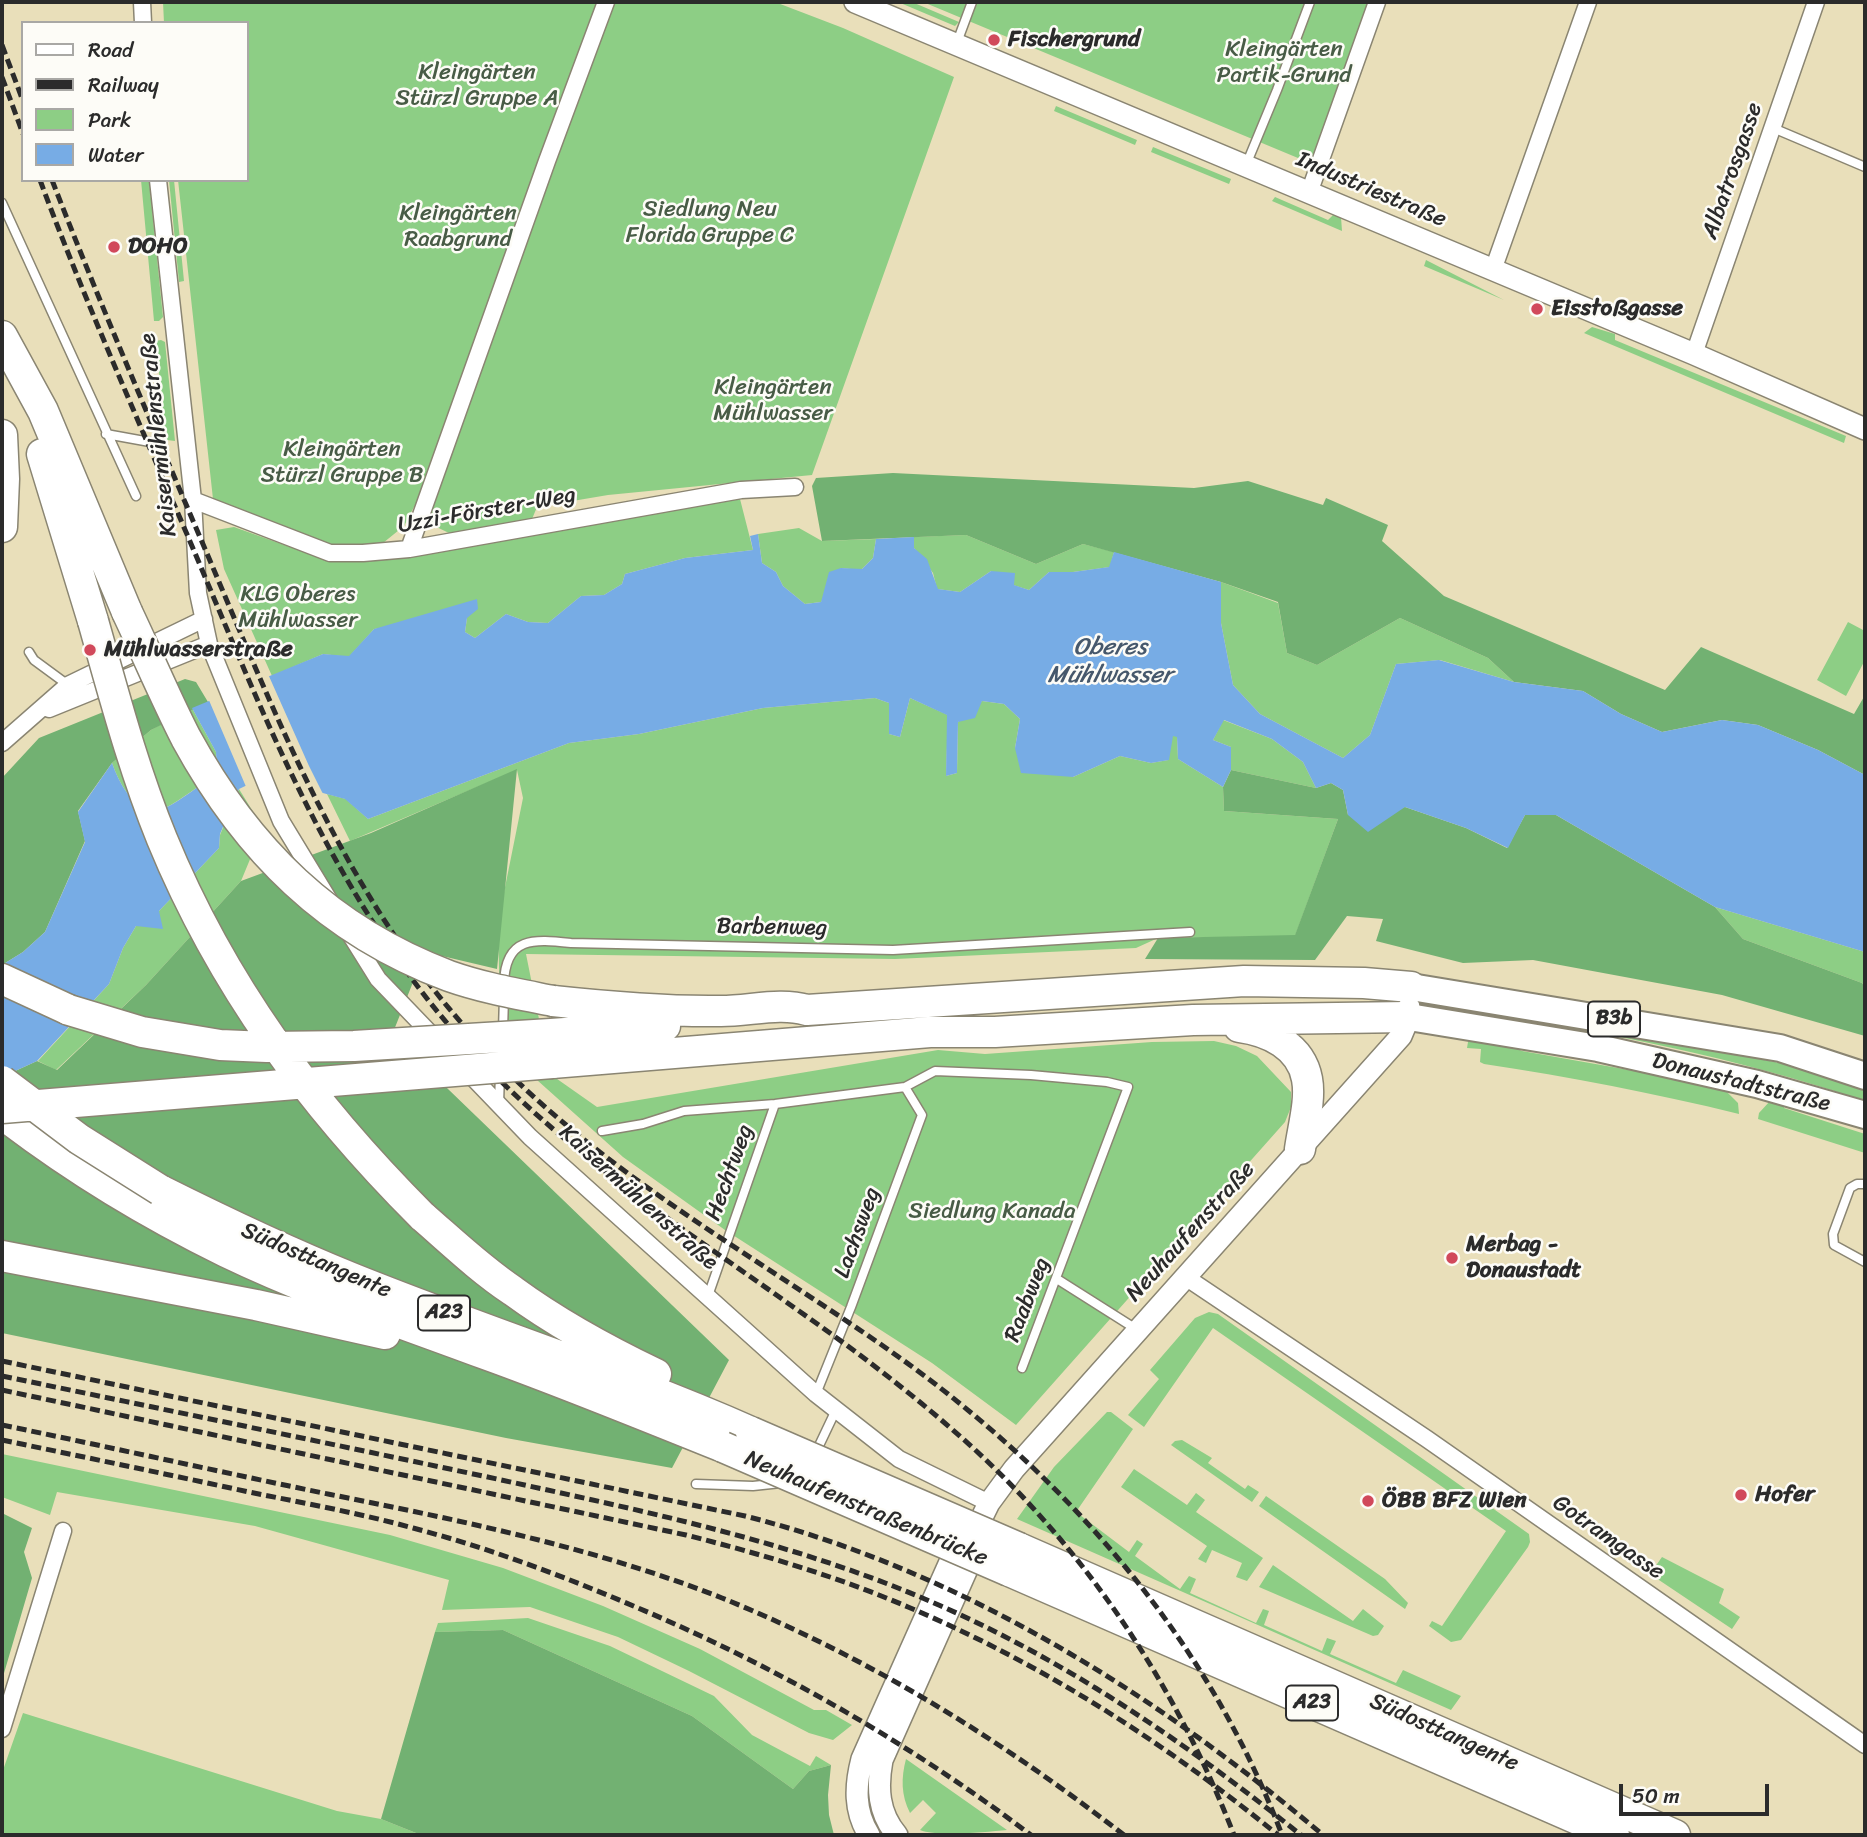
<!DOCTYPE html>
<html>
<head>
<meta charset="utf-8">
<style>
  body { margin:0 }
  #map { position:relative; width:1867px; height:1837px; overflow:hidden; background:#e9dfba; font-family:Sriracha,sans-serif }
  canvas { display:block }
  .frame { position:absolute; inset:0; border:4px solid #2b2b2b; pointer-events:none }
  .legend { position:absolute; left:21px; top:21px; width:228px; height:161px; box-sizing:border-box; background:#fdfcf7; border:2px solid #a9a8a5; margin:0; padding:9px 12px; list-style:none; font-size:21px; color:#2b2b2b }
  .legend li { display:flex; align-items:center; gap:14px; height:35px }
  .legend b { width:35px; border:2px solid #a9a8a5 }
  .scale { position:absolute; left:1619px; top:1784px; width:150px; height:32px; box-sizing:border-box; border:4px solid #2b2b2b; border-top:0; padding-left:9px; font-size:21px; line-height:24px; white-space:nowrap; color:#2b2b2b; -webkit-text-stroke:5px #fdfcf7; paint-order:stroke }
</style>
</head>
<body>
<div id="map">
<canvas width="1867" height="1837"></canvas>
<div class="frame"></div>
<ul class="legend">
<li><b style="height:9px;background:#fff"></b>Road</li>
<li><b style="height:9px;background:#2b2b2b"></b>Railway</li>
<li><b style="height:19px;background:#8dce85"></b>Park</li>
<li><b style="height:19px;background:#77ace5"></b>Water</li>
</ul>
<div class="scale">50 m</div>
</div>
<script>
const context = document.querySelector('canvas').getContext('2d');
context.lineJoin = 'round';
function paint(path, color) { context.fillStyle = color; context.fill(path, 'evenodd'); }
function stroke(path, color, width, dash) { context.strokeStyle = color; context.lineWidth = width; context.lineCap = dash ? 'butt' : 'round'; context.setLineDash(dash || []); context.stroke(path); }
function label(font, color, halo, rows, align = 'center') {
  context.font = font + ' Sriracha,sans-serif'; context.lineWidth = 5; context.setLineDash([]); context.textBaseline = 'middle'; context.strokeStyle = halo; context.fillStyle = color; for (const [text, x, y, turn = 0] of rows) {
    context.save(); context.translate(x, y); context.rotate((+turn || 0) * Math.PI / 180); context.textAlign = isNaN(turn) ? turn : align; if (halo) context.strokeText(text, 0, 0); context.fillText(text, 0, 0); context.restore();
  }
}
const green = new Path2D(`
  M163,2H598L426,484L404,526L383,543L337,548L213,499L178,180H247V23H164Z
  M610,2H775L843,28L954,77L812,475L608,495L537,507L532,519L449,533L424,521Z
  M898,2H912L959,22L955,26Z
  M923,2H1369L1310,163Z
  M1056,106L1137,140L1135,145L1054,111Z
  M1153,147L1231,179L1229,184L1151,152Z
  M141,180H149L163,317L159,321H154Z
  M169,180H174L184,281L179,282Z
  M1275,197L1328,220L1333,215L1341,217L1342,231L1272,201Z
  M1426,260L1504,300L1424,266Z
  M1592,327L1615,334V340L1846,436L1844,443L1584,333Z
  M161,340L165,342L175,441L159,439L163,414L156,341Z
  M740,499L753,550L685,558L625,574L622,584L604,595L581,596L548,623L528,622L506,614L475,638L465,632L467,618L374,629L349,657L323,654L272,676L224,569L216,530L234,527L329,561L362,560Z
  M799,528L822,541L876,539L873,558L861,570L841,568L821,602L805,604L783,586L776,572L762,563L758,534Z
  M966,535L1036,564L1083,544L1114,552L1110,567L1073,572H1049L1029,590L1013,585L991,571L960,592L937,589L933,573L914,548V537Z
  M1221,582L1278,603L1287,653L1317,665L1400,618L1488,658L1514,682L1440,660L1396,664L1370,735L1343,758L1260,714L1233,685L1221,623Z
  M1848,622L1865,631V660L1846,696L1817,680Z
  M875,698L889,703V734L900,737L910,698L948,715L946,776L957,773L958,722L982,701L1004,704L1020,719L1015,748L1073,777L1120,756L1151,763L1168,760L1172,736H1177L1178,759L1223,787L1224,811L1338,819L1295,936L1158,938L1136,948L895,959L526,954L550,1074L597,1107L938,1050L985,1054L1152,1042L1214,1041L1236,1046L1257,1056L1291,1092V1107L1285,1122L1016,1425L932,1363L725,1230L623,1157L537,1080L501,1056L498,922L523,798L517,770L350,841L327,794L346,799L368,819L569,743L639,734L763,708Z
  M192,708L216,752L217,774C201,784 181,800 165,808C138,821 119,783 112,763L151,730Z
  M1223,720L1272,739L1303,762L1316,788L1231,770V747L1213,740Z
  M239,789L263,828L241,881L146,985L56,1070L38,1061L109,984L123,948L136,926L159,911L219,848L220,835Z
  M1715,907L1865,952V987L1862,983L1743,939Z
  M1471,1010L1646,1037L1785,1064L1865,1089V1101C1736,1058 1606,1030 1471,1014Z
  M1469,1036L1498,1040L1522,1051L1635,1071L1727,1092L1738,1103L1739,1114C1654,1093 1570,1077 1484,1064L1480,1062L1481,1049L1467,1048Z
  M1770,1101L1785,1102L1784,1108L1865,1134V1153L1758,1119L1759,1113Z
  M1209,1312L1218,1314L1529,1534L1530,1542L1528,1547L1461,1640L1451,1642L1429,1626L1432,1621L1442,1626L1506,1531L1213,1328L1144,1427L1128,1415L1159,1379L1150,1370L1195,1318Z
  M1107,1412H1111L1133,1429L1076,1512L1129,1552L1137,1540L1143,1544L1135,1556L1180,1589L1189,1576L1196,1579L1190,1593L1256,1623L1263,1609L1269,1611L1264,1625L1322,1651L1327,1638L1336,1641L1330,1654L1396,1683L1403,1670L1461,1696L1451,1710L1017,1519L1054,1467Z
  M1182,1440L1212,1458L1208,1463L1245,1489L1248,1485L1259,1492L1252,1502L1171,1445L1175,1441Z
  M2,1454L390,1535L503,1568L603,1606L700,1649L814,1710H826L852,1725L833,1740L809,1733L689,1671L618,1637L530,1607L442,1610L449,1580L255,1526L57,1492L50,1515L2,1497Z
  M1134,1469L1187,1505L1196,1493L1205,1500L1196,1512L1263,1558L1247,1581L1236,1577L1242,1563L1212,1550L1206,1563L1198,1559L1207,1546L1121,1487Z
  M1266,1496L1385,1579L1408,1603L1405,1609L1259,1506Z
  M1662,1557L1724,1589L1719,1603L1740,1617L1732,1629L1650,1574Z
  M1273,1565L1353,1621L1363,1609L1384,1626L1378,1635L1373,1636L1259,1587Z
  M528,1618L610,1646L714,1696L752,1735L810,1766L816,1756L831,1765L809,1771L793,1789L692,1716L503,1630L435,1632L438,1623Z
  M23,1713L337,1811L381,1819L421,1835H2V1773Z
  M906,1759L1007,1830C986,1832 937,1837 920,1830L936,1813L923,1800L910,1813C901,1795 901,1778 906,1759Z`);
const forest = new Path2D(`
  M893,473L1194,488L1248,481L1323,505L1326,498L1388,525L1382,541L1444,596L1665,690L1701,647L1854,714L1865,695V775L1818,750L1758,725L1722,720L1662,732L1621,714L1583,691L1514,682L1488,658L1400,618L1317,665L1287,653L1278,602L1221,582L1083,544L1036,564L966,535L822,541L812,486L816,478Z
  M185,679L196,682L208,702L151,730L112,763L78,811L85,841L45,932L23,952L2,965V778L39,738Z
  M517,769L497,969L425,952L392,1035L729,1360L672,1468L506,1438L2,1333V1077L37,1061L57,1070L146,985L241,881L371,833Z
  M1231,770L1316,788L1331,783L1343,790L1348,815L1405,807L1466,828L1507,848L1525,815H1556L1715,907L1743,939L1862,983L1865,987V1036L1722,995L1533,960L1463,963L1376,941L1383,919L1347,916L1315,960L1145,959L1158,938L1295,935L1338,819L1224,811L1223,787Z
  M2,1513L32,1528L24,1552L32,1578L2,1680Z
  M503,1630L692,1716L793,1789L809,1771L831,1765L828,1795L829,1815L834,1835H421L381,1819L435,1632Z`);
const water = new Path2D(`
  M758,534L762,563L776,572L783,586L805,604L821,602L829,572L841,568L862,569L873,558L876,539L914,537V548L927,559L938,589L960,592L991,571L1015,573L1014,585L1029,590L1049,572H1073L1109,567L1114,552L1221,582V623L1233,685L1260,714L1343,758L1370,735L1396,664L1439,660L1514,682L1583,691L1621,714L1662,732L1722,720L1758,725L1818,750L1865,775V952L1715,907L1556,815H1525L1508,848L1466,828L1405,807L1368,832L1348,815L1343,790L1331,783L1316,788L1303,762L1272,739L1224,720L1213,740L1231,747V770L1223,787L1178,759L1177,737L1173,736L1169,760L1151,763L1120,756L1073,777L1021,773L1015,748L1020,719L1004,704L982,701L975,718L958,722L957,773L946,776L947,715L910,698L900,737L889,734V703L875,698L763,708L639,734L569,743L368,819L345,799L264,777L239,789L220,834L219,848L159,911L163,929L136,926L123,948L109,984L37,1061L2,1077V965L23,952L45,932L85,842L78,812L112,763C119,783 138,821 165,808C182,800 201,784 217,773L216,752L192,708L323,654L349,656L374,629L477,599L478,609L467,618L465,632L475,638L506,614L528,622L548,623L581,596L604,595L622,584L625,574L685,558L753,550L750,536Z`);
const pier = new Path2D(`
  M268,674L309,766L324,796L264,781L247,789L208,698Z`);
const service = new Path2D(`
  M956,45L972,2
  M1773,128L1865,167
  M1246,165L1277,90L1310,2
  M2,203L136,496
  M106,434L150,442
  M29,652L34,660L68,685
  M504,984C505,936 534,939 571,943L893,950L1190,932
  M503,1030L504,997
  M499,1103L500,1074
  M602,1131L643,1124L684,1111L775,1104L905,1087L935,1071L1031,1075L1107,1082L1128,1087L1022,1368
  M1865,1184H1857L1850,1188L1833,1234L1834,1245L1865,1262
  M1057,1279L1136,1329
  M708,1296L775,1104
  M816,1394L851,1307L922,1115L905,1087
  M816,1452L835,1412
  M696,1484L753,1486L781,1483`);
const minor = new Path2D(`
  M142,2L143,23
  M158,180L193,500L198,593L209,644L281,821L329,900
  M1309,193L1377,2
  M1493,270L1588,2
  M1694,354L1816,2
  M193,500L330,553H363L409,549L741,490L795,487
  M409,549L547,161L606,2
  M49,709L209,644
  M2,743L68,685L204,619
  M348,931L378,979L530,1137L816,1394L899,1459L989,1503
  M1184,1276L1427,1439L1865,1745
  M2,1729L63,1531`);
const tertiary = new Path2D(`
  M855,2L1694,354L1865,429
  M869,1835C854,1811 855,1786 862,1759L950,1562L964,1554L989,1503L1014,1469L1401,1036L1409,1017V1007
  M897,1835C878,1813 877,1787 882,1760L967,1569L964,1554`);
const primary = new Path2D(`
  M1411,987L1780,1048L1865,1076
  M1409,1017L1598,1048L1757,1084L1865,1115`);
const motorway = new Path2D(`
  M2,336L43,411L127,612
  M2,435L4,479L2,527
  M42,454L93,621
  M2,979L69,1010
  M553,1001C609,1007 665,1012 721,1011C750,1011 780,1002 807,1010L1244,981L1364,983L1411,987
  M1239,1027C1269,1031 1301,1046 1307,1079C1311,1100 1303,1127 1300,1149
  M551,1034L665,1026
  M552,1063L930,1032H995L1193,1020L1409,1017
  M2,1114C71,1167 148,1214 226,1252C309,1292 396,1321 482,1353C563,1382 643,1415 723,1447
  M160,1190C222,1221 285,1251 349,1277C482,1331 620,1374 751,1432
  M422,1216C452,1242 480,1269 513,1291C558,1324 606,1350 656,1374
  M2,1256L256,1305L385,1334
  M1019,1548L1675,1835
  M1009,1571L1614,1835`);
const rail = new Path2D(`
  M2,45L23,101
  M2,77L23,134
  M40,180C85,301 138,420 189,539C268,725 337,908 478,1058C573,1158 688,1232 799,1311C859,1353 918,1398 972,1447C1089,1554 1177,1688 1234,1835
  M52,180C102,309 157,436 211,563C280,726 346,893 465,1027C584,1163 740,1246 886,1348C1061,1470 1206,1634 1282,1835
  M2,1361L745,1516C959,1570 1156,1694 1323,1835
  M2,1376C167,1410 332,1444 497,1479C648,1512 799,1543 941,1606C1072,1664 1190,1746 1301,1835
  M2,1390L686,1535C761,1554 836,1576 908,1607C1043,1664 1165,1743 1278,1835
  M2,1425C109,1447 216,1471 323,1493C458,1520 593,1547 722,1598C868,1657 1000,1739 1124,1835
  M2,1440C84,1457 166,1474 249,1492C303,1503 359,1513 413,1528C485,1547 555,1573 624,1602C770,1663 905,1740 1031,1835`);
const motorwayBridge = new Path2D(`
  M127,612C147,654 165,697 186,738C247,850 329,931 449,976C483,988 518,994 553,1001
  M93,621C114,695 133,768 162,839C222,985 311,1105 422,1216
  M69,1010L142,1032L220,1045L267,1047L354,1046L551,1034
  M2,1081L79,1139L160,1190
  M2,1108L552,1063
  M751,1432L1019,1548
  M723,1447L1009,1571`);
const markers = [
  [994,40,7,"#d1495b"],
  [114,247,7,"#d1495b"],
  [1537,309,7,"#d1495b"],
  [90,650,7,"#d1495b"],
  [1452,1258,7,"#d1495b"],
  [1741,1495,7,"#d1495b"],
  [1368,1501,7,"#d1495b"]
];
const shields = [
  [1614,1019,52],
  [444,1313,52],
  [1312,1703,52]
];
const shieldNames = [
  ["B3b",1614,1019],
  ["A23",444,1313],
  ["A23",1312,1703]
];
const poiNames = [
  ["Fischergrund",1008,40],
  ["DOHO",128,247],
  ["Eisstoßgasse",1551,309],
  ["Mühlwasserstraße",104,650],
  ["Merbag -",1466,1245],
  ["Donaustadt",1466,1271],
  ["Hofer",1755,1495],
  ["ÖBB BFZ Wien",1382,1501]
];
const parkNames = [
  ["Kleingärten",1284,50],
  ["Partik-Grund",1284,76],
  ["Kleingärten",477,73],
  ["Stürzl Gruppe A",477,99],
  ["Siedlung Neu",710,210],
  ["Florida Gruppe C",710,236],
  ["Kleingärten",458,214],
  ["Raabgrund",458,240],
  ["Kleingärten",773,388],
  ["Mühlwasser",773,414],
  ["Kleingärten",342,450],
  ["Stürzl Gruppe B",342,476],
  ["KLG Oberes",298,595],
  ["Mühlwasser",298,621],
  ["Siedlung Kanada",992,1212]
];
const streetNames = [
  ["Albatrosgasse",1733,171,-71],
  ["Industriestraße",1371,190,23],
  ["Kaisermühlenstraße",159,435,-96],
  ["Uzzi-Förster-Weg",487,511,-10],
  ["Barbenweg",772,928,1],
  ["Donaustadtstraße",1741,1083,14],
  ["Hechtweg",730,1173,-70],
  ["Kaisermühlenstraße",638,1198,42],
  ["Neuhaufenstraße",1191,1232,-48],
  ["Lachsweg",858,1233,-70],
  ["Südosttangente",316,1261,23],
  ["Raabweg",1028,1300,-69],
  ["Neuhaufenstraßenbrücke",866,1509,23],
  ["Gotramgasse",1608,1538,35],
  ["Südosttangente",1444,1733,24]
];
const waterNames = [
  ["Oberes",1110,648],
  ["Mühlwasser",1110,676]
];
paint(green, '#8dce85');
paint(forest, '#72b172');
paint(water, '#77ace5');
paint(pier, '#e9dfba');
stroke(service, '#8a8572', 11);
stroke(minor, '#8a8572', 19);
stroke(tertiary, '#8a8572', 24);
stroke(primary, '#8a8572', 30);
stroke(motorway, '#8a8572', 33);
stroke(service, '#fff', 8);
stroke(minor, '#fff', 16);
stroke(tertiary, '#fff', 21);
stroke(primary, '#fff', 26);
stroke(motorway, '#fff', 30);
stroke(rail, '#2b2b2b', 5, [10, 5]);
stroke(motorwayBridge, '#8a8572', 33, []);
stroke(motorwayBridge, '#fff', 30);
for (const [x, y, r, color] of markers) { const dot = new Path2D(); dot.arc(x, y, r, 0, 2 * Math.PI); context.fillStyle = color; context.fill(dot); stroke(dot, '#fdfcf7', 2.5); }
for (const [x, y, w] of shields) { const box = new Path2D(); box.roundRect(x - w / 2, y - 17.5, w, 35, 5); context.fillStyle = '#fdfcf7'; context.fill(box); stroke(box, '#2b2b2b', 2); }
label('bold 21px', '#2b2b2b', null, shieldNames);
label('bold 23px', '#2b2b2b', '#fdfcf7', poiNames, 'left');
label('23px', '#485c46', '#fdfcf7', parkNames);
label('23px', '#2b2b2b', '#fdfcf7', streetNames);
label('italic 24px', '#46586c', '#fdfcf7', waterNames);
</script>
</body>
</html>
